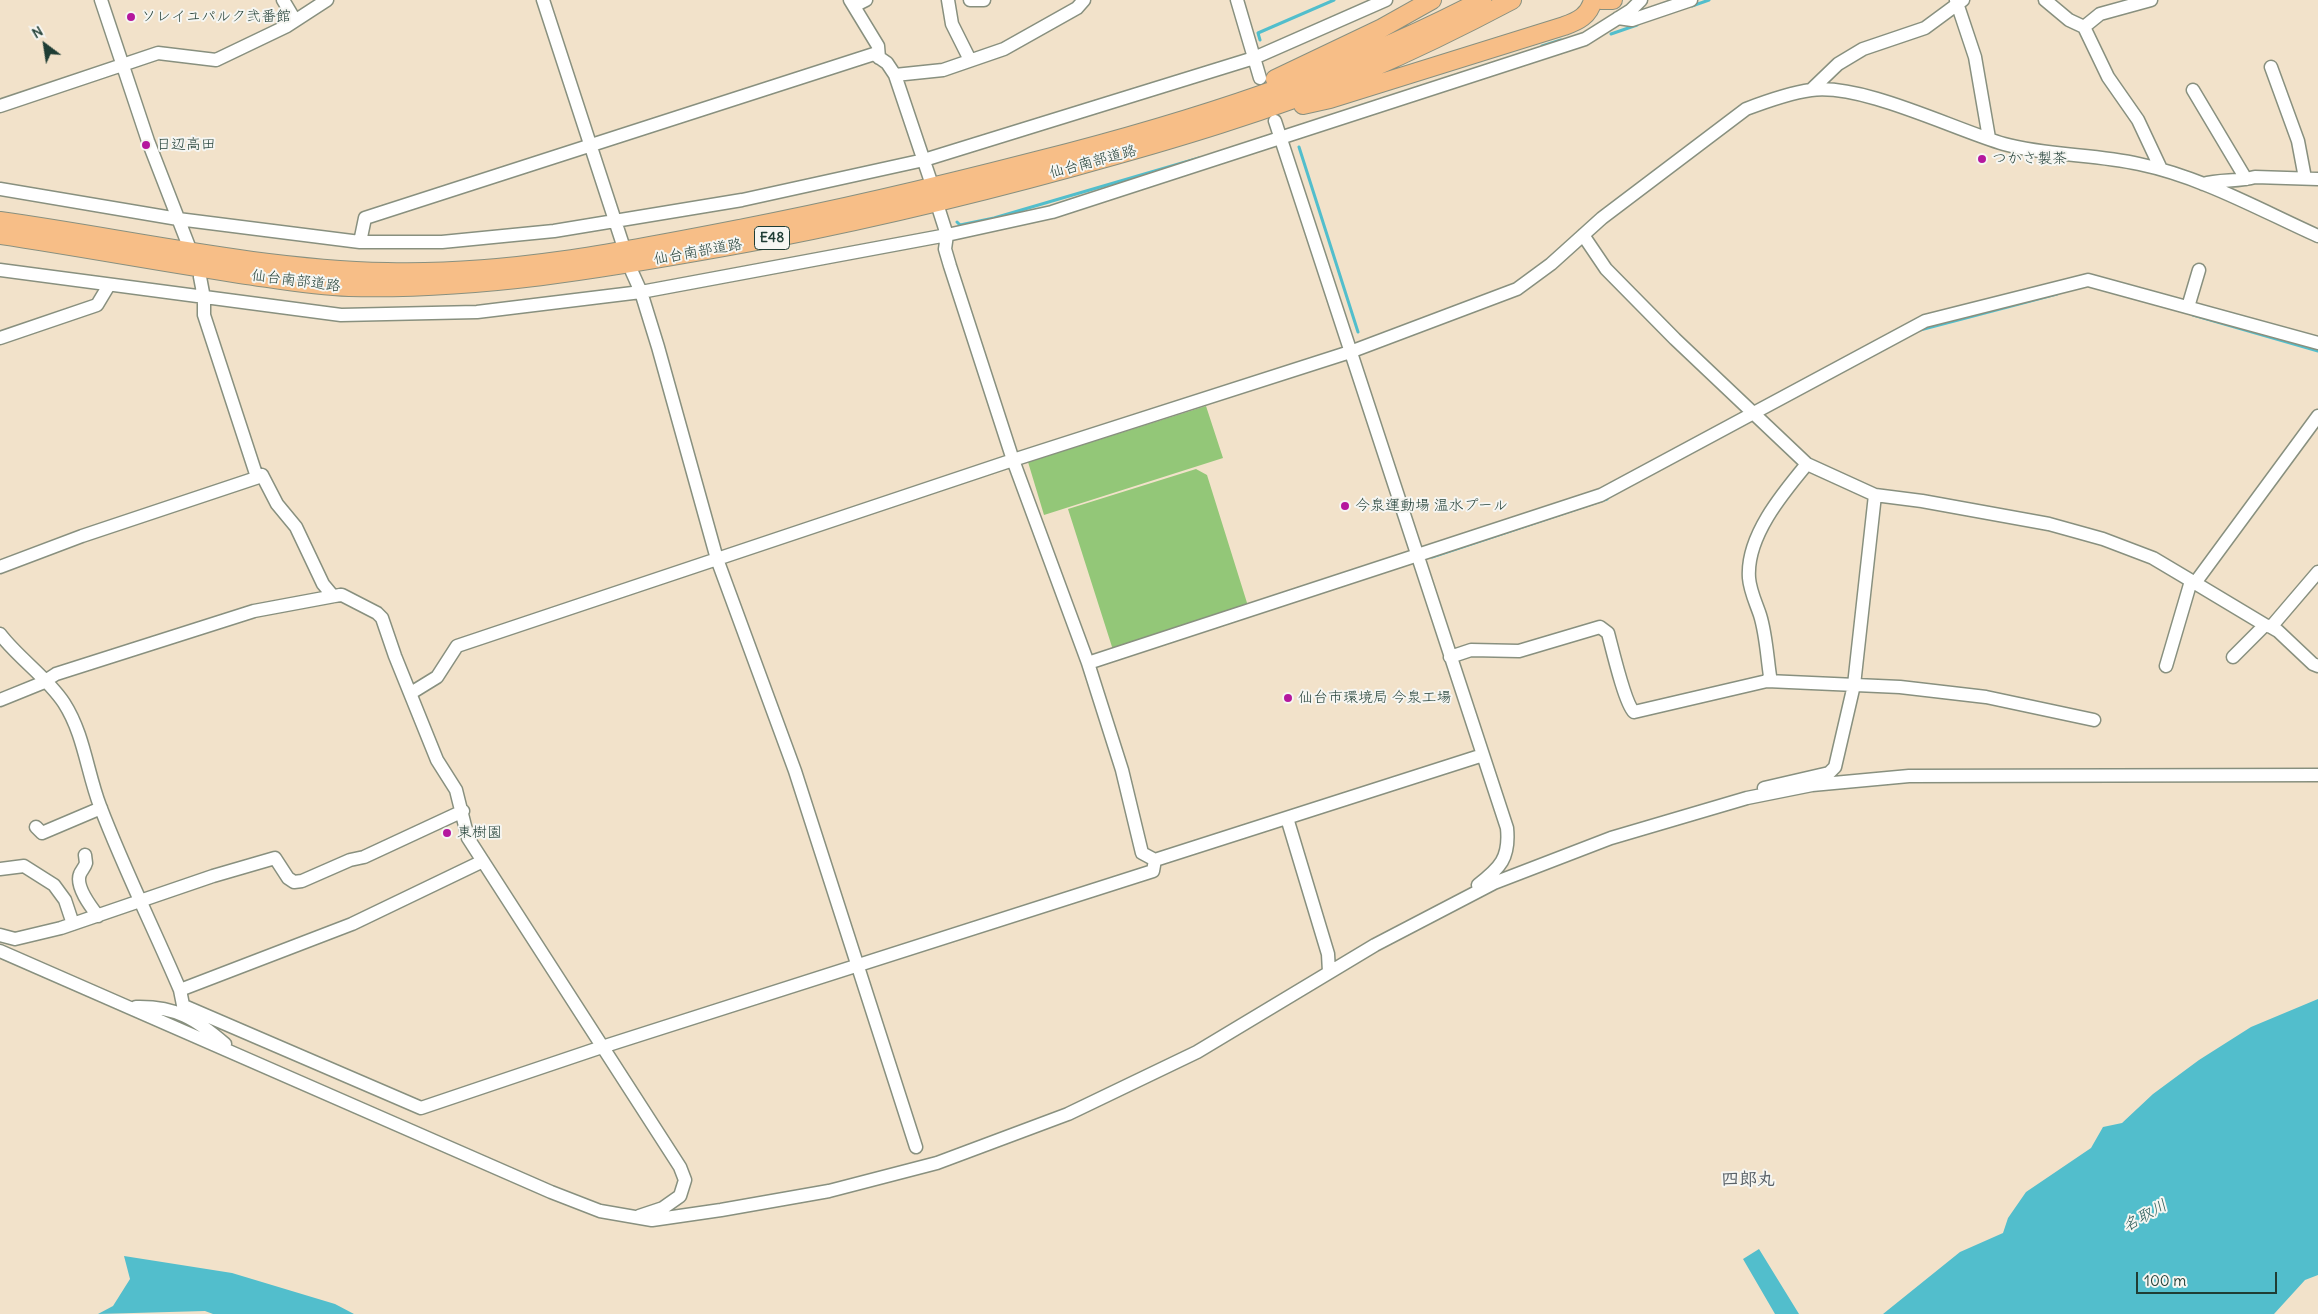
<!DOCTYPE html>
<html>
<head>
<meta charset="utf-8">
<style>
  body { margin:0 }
  #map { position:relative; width:2318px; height:1314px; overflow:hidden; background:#f2e2ca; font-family:Delius,sans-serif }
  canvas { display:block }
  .north { position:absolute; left:20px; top:20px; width:50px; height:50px; -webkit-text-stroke:4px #f6f6f2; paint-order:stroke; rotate:329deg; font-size:14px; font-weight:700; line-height:20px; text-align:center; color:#1f3d34 }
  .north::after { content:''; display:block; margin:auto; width:18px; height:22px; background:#1f3d34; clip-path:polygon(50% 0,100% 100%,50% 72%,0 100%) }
  .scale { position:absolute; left:2136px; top:1272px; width:141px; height:22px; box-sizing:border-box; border:2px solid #1f3d34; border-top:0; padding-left:6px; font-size:15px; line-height:18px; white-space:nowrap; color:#1f3d34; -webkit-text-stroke:4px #f6f6f2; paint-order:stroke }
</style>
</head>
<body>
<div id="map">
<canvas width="2318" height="1314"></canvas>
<div class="north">N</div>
<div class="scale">100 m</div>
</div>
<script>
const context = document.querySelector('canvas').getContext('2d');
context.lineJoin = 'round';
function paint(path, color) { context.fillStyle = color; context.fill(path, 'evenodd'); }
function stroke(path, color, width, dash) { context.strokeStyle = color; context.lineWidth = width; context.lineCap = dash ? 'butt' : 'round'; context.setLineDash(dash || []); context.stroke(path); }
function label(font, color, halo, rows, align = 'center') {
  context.font = font + ' Delius,"Klee One",sans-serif'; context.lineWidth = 4; context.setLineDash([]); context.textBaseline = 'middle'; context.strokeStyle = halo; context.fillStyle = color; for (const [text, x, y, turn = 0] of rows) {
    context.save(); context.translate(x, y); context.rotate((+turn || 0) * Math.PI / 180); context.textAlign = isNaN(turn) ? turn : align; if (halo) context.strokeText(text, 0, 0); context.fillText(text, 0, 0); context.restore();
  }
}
const green = new Path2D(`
  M1206,406L1223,458L1044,515L1028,462Z
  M1196,469L1207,475L1248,606L1113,650L1068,509Z`);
const water = new Path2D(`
  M2318,999V1275L2305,1280L2274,1314H1883L1960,1252L2003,1233L2008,1218L2026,1192L2091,1148L2103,1127L2122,1123L2153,1094L2199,1060L2251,1027Z
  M1759,1249L1799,1314H1775L1743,1259Z
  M124,1256L232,1273L335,1304L354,1314H213L205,1311L98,1314L113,1306L130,1279Z`);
const stream = new Path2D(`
  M1692,6L1709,0
  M1611,34L1637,25
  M1260,40L1258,33L1334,0
  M1542,46L1561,40
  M1299,147L1358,332
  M957,222L960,225L994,218L1199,158
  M2193,315L2318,351
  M1920,330L2057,294
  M1432,557L1607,499`);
const minor = new Path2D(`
  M101,0L148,141L188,244
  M283,0L295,20
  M543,0L622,242
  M850,0L878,46L879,58
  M948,0L952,24L970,60
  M970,0H984
  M1237,0L1260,78
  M1956,0L1975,57L1989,138
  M2045,0L2069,20L2084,27
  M2151,0L2100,14L2084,27L2108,77L2138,120L2161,169
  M854,6L866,0
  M1618,18L1632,20L1691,0
  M2271,67L2298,141L2305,178
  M895,75L943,70L1004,49L1077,8L1084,0
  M1812,89L1838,64L1863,49L1925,28L1963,0
  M2193,90L2246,179
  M0,106L158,53L216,60L287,26L327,0
  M1275,121L1507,828C1510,858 1500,868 1478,885
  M2203,184C2220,179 2238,182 2255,177L2318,179
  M0,189L178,219L360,242H442L554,231L742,200L924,160L1254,58L1386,0
  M939,210L947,235L945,249L950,266L1013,460L1088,663L1122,770L1142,853L1155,860L1483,755
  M1583,235L1606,269L1675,339L1807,464L1875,495L1922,501L2049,524L2103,539L2153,558L2195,583
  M360,242L365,218L874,54L887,63L895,75L930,179
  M0,270L341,315L477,312L641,292L947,235L1052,212L1585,39L1631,10L1641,0
  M632,272L641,292L658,347L717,559L795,771L916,1147
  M200,277L204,298V315L255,471L259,477L262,475L277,504L296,527L323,584L333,596L342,595L377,613L382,618L395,656L437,760L456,790L468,838L680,1167L685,1180L680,1196L663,1208L639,1216
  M2188,307L2199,270
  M0,338L97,305L109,285
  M0,567L82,536L259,477
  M2265,625L2271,627L2318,572
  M2271,627L2278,631L2313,664L2318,666
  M0,634C19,659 47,677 64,703C84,734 87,772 100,806C124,869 154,929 180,990L185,1015
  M1450,657L1471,650L1519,651L1600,627L1608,633C1612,648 1625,704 1634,712L1767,681L1770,676C1767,656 1766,634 1760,615C1756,603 1750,591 1749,578C1746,537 1782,494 1807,464
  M2233,657L2265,625L2195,583L2318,416
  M1088,663L1601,495L1925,321L2088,280L2318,343
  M2166,666L2191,581
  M1767,681L1900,687L1986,697L2094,720
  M411,693L437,677L457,646L1013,460L1350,352L1517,289L1551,264L1602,218L1746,109C1767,101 1789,93 1811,90C1862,83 1953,129 2004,144C2048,156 2095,154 2139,164C2202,177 2260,210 2318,236
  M0,700L42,683L56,674L254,611L340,595
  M1764,788L1829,773L1835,767L1854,685L1875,495
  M1287,818L1328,954L1329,972
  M36,827L42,833L101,808
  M85,855L86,863C85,867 81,871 80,874C75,886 91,907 98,916
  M0,869L24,866L54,885L65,900L73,924
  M0,935L15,939L61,928L213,876L275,858L288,878L294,882L302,881L350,860L364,857L463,811
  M0,951L551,1192L600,1211L652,1220L721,1210L829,1191L937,1163L1068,1114L1197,1052L1375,945L1494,883L1611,838L1747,798L1812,785L1909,776L2318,775
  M180,990L352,924L483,861
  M184,1006L421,1108L602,1047L1153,871L1155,860
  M136,1007C176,1006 196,1019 225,1044`);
const highway = new Path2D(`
  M1601,0H1613
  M1275,79L1382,28L1432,0
  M1303,105L1330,99L1564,26C1578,21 1589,16 1593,0
  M0,221C129,239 256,269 387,272C507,275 627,251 744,228C843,209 939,186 1036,161C1190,122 1341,74 1482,0
  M0,235C80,247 160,262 240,274C276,279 312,286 349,287C479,290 602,269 730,246C845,225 960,198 1073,167C1172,140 1270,111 1363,72C1414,50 1463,26 1512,0`);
const markers = [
  [131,17,5,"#b5179e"],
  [146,145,5,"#b5179e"],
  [1982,159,5,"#b5179e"],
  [1345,506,5,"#b5179e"],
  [1288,698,5,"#b5179e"],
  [447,833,5,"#b5179e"]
];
const shields = [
  [772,238,35]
];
const shieldNames = [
  ["E48",772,238]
];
const poiNames = [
  ["ソレイユパルク弐番館",141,17],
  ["日辺高田",156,145],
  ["つかさ製茶",1992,159],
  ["今泉運動場 温水プール",1355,506],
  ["仙台市環境局 今泉工場",1298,698],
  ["東樹園",457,833]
];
const streetNames = [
  ["仙台南部道路",1093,162,-15],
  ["仙台南部道路",698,252,-10],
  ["仙台南部道路",296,281,7]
];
const waterNames = [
  ["名取川",2145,1216,-29]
];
const quarterNames = [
  ["四郎丸",1748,1180]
];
paint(green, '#93c778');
paint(water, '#52becc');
stroke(stream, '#52becc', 3);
stroke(minor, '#88907f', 15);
stroke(highway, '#88907f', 20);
stroke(minor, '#fff', 12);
stroke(highway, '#f7be87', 18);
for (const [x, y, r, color] of markers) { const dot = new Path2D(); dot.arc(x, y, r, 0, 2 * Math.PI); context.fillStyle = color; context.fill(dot); stroke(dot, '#f6f6f2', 2); }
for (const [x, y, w] of shields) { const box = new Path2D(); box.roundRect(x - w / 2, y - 11.5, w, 23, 4); context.fillStyle = '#f6f6f2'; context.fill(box); stroke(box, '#1f3d34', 1); }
label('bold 14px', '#1f3d34', null, shieldNames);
label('15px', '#1f3d34', '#f6f6f2', poiNames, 'left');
label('15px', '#1f3d34', '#f6f6f2', streetNames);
label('italic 16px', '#2c5d5a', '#f6f6f2', waterNames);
label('bold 18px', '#596167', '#f6f6f2', quarterNames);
</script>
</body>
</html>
